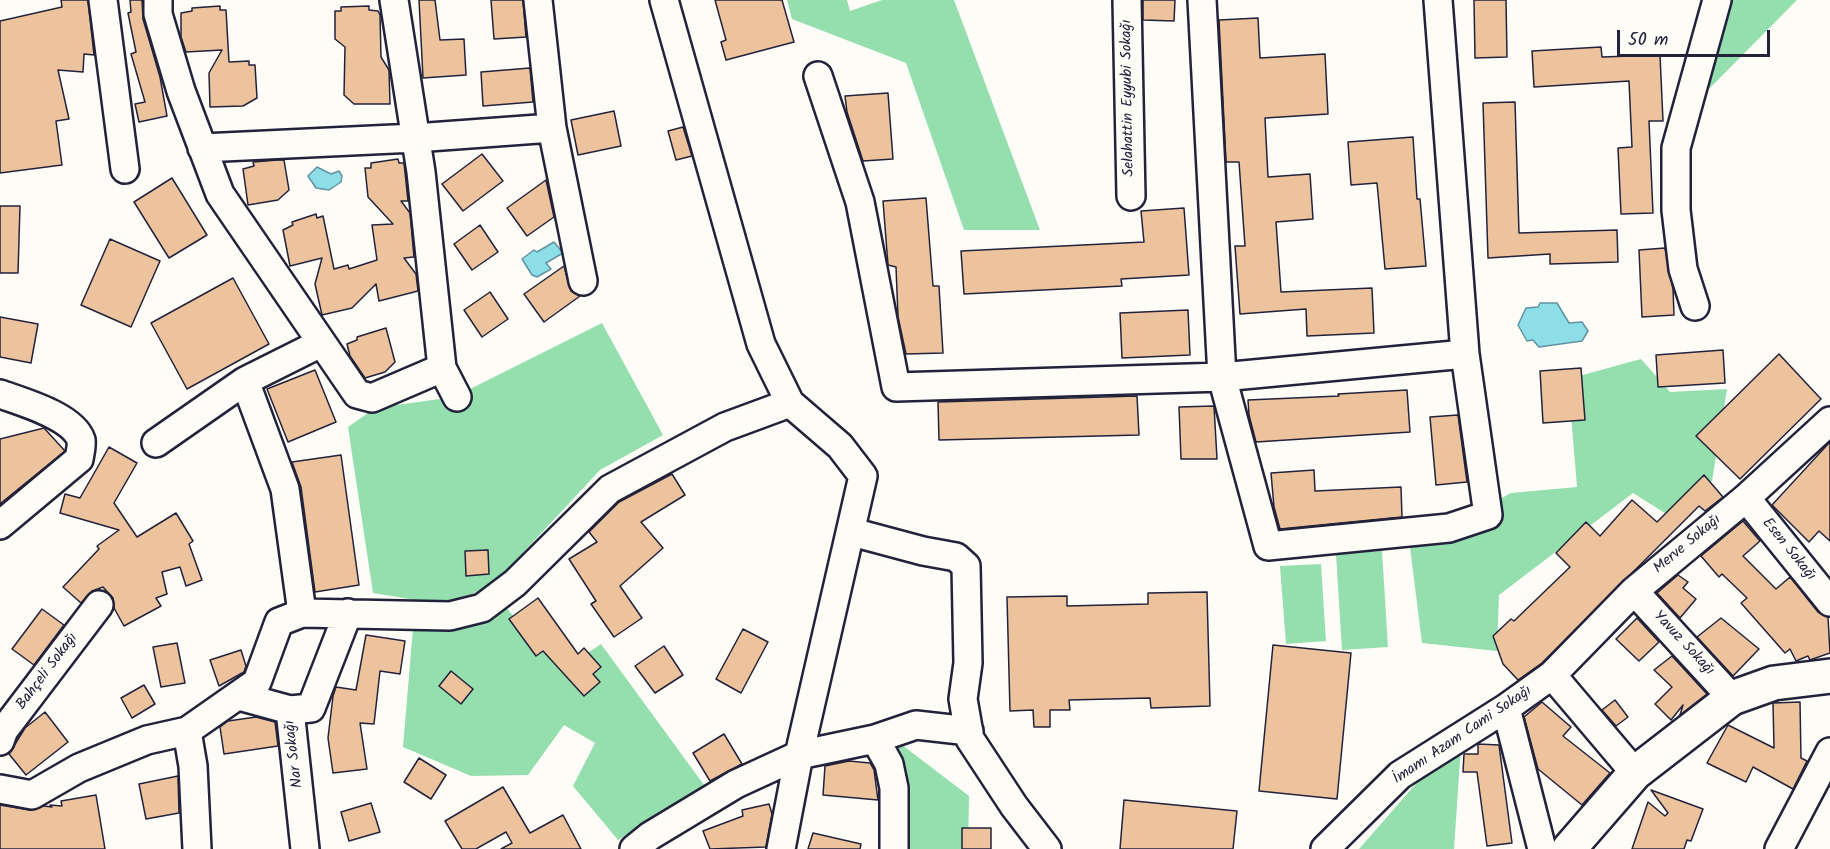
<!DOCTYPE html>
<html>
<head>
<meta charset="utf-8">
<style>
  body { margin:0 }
  #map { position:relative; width:1830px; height:849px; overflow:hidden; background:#fdfcf7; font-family:Kalam,sans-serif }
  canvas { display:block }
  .scale { position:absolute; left:1617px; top:30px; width:153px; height:27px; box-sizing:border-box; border:3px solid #22223b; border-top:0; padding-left:8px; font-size:18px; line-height:21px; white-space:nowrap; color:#22223b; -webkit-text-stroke:4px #fdfcf7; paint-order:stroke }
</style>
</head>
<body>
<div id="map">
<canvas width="1830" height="849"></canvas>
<div class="scale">50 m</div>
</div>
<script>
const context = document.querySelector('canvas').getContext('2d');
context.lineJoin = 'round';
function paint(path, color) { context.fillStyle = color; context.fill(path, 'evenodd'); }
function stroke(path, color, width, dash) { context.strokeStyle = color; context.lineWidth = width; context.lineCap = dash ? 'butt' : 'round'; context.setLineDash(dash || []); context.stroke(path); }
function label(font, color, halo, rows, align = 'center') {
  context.font = font + ' Kalam,sans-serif'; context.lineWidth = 5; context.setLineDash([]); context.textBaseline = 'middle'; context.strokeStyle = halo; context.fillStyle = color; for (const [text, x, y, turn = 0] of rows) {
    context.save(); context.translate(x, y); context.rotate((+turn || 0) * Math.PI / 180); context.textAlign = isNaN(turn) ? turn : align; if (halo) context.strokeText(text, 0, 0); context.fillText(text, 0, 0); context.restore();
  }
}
const green = new Path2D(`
  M787,0H847L850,11L882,0H954L1040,230H964L906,63L792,19Z
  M1724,0H1797L1702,96Z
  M602,323L663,435L600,470L493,585L446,605L373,593L348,427L375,408L454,397Z
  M1641,359L1670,392L1727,389L1712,481L1668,515L1633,493L1499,595L1497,651L1422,643L1410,547L1511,493L1577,487L1568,379Z
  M1382,551L1388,647L1342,650L1336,554Z
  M1321,564L1326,641L1286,644L1280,566Z
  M503,604L561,671L601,644L704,785L618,840L573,786L595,743L564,725L528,775L471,776L403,747L413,628Z
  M1462,731L1454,849H1359Z
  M889,735L969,796L968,849H891Z`);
const water = new Path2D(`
  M317,167L331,174L339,171L342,176L341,182L329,190L316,188L308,176Z
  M554,242L563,253L546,263L551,269L537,277L532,275L522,259L534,250L537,252Z
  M1540,303H1557L1569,323L1582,322L1588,331L1582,341L1539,347L1533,340L1527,341L1518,325L1526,308L1538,307Z`);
const building = new Path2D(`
  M61,0H88L94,55L84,54L83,72L58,70L69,119L56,121L62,165L0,173V21L62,7Z
  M130,0H142L143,19L160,77L167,116L139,122L135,104L145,102L131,54L136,52L128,13L131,12Z
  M419,0H435L440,40L464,39L466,75L423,78Z
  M491,0H523L526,37L494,39Z
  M715,0H782L794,42L726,60L721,42L726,40Z
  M1143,0H1175L1174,21L1143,20Z
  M1474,0H1506L1507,57L1475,58Z
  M220,6V10H226L229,62L249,61V65H255L257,98L243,106L210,107L209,73L222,50L186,52L181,37V13L192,11V8Z
  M369,6V10L378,11L380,15L381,57L389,70L390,104H354L344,95L345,47L335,39V11H341V7Z
  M1258,18L1260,58L1325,54L1328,114L1265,118L1268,177L1310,174L1313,219L1276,222L1281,292L1372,288L1374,333L1307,336L1306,309L1240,314L1235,246H1245L1239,162H1226L1219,20Z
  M1601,47L1602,57L1660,55L1663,121H1649L1653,213L1621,214L1618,148L1632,147L1629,81L1534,87L1532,51Z
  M530,68L533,102L483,106L481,72Z
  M888,93L893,159L863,161L847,112L845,96Z
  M1515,102L1519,233L1617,230L1618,262L1550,264V254L1488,258L1483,103Z
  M614,111L621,146L578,155L571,120Z
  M683,127L692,156L676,160L668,131Z
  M1413,137L1417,199H1420L1426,266L1385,269L1377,183L1351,185L1348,142Z
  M482,154L503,181L463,211L442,184Z
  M398,159L399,163H404L408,201H401L410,213L414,257L404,258L416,274L418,291L379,301L376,284L352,308L322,315L315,284L322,258L290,266L283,230L293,225L292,222L316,214L317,218L323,216L334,269L348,265L349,269L377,260L372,225L393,224L368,197L365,168H371V163Z
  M278,160H284L289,190L278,200L248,205L243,169L254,166L253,162Z
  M172,178L207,235L169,258L134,202Z
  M546,180L554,217L527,236L507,208Z
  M926,198L933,286H939L943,353L906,354L898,317L896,267L888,265L883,201Z
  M0,206H20L18,273H0Z
  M1184,208L1189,275L1121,279L1122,286L964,294L961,251L1144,242L1141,211Z
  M480,225L498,252L472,270L454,244Z
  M110,239L160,261L131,327L81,305Z
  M1665,248L1673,289L1674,315L1642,317L1639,250Z
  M564,266L571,291L580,296L544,322L524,294Z
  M233,278L269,344L187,389L151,323Z
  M490,292L508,319L482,337L464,310Z
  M1188,310L1190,355L1122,358L1120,313Z
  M0,317L38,324L31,363L0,357Z
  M386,328L395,362L385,372L365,378L350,356L347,344L357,340V337Z
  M1723,350L1725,383L1658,387L1656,355Z
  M1779,354L1821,399L1740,479L1696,436Z
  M1581,368L1585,420L1543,423L1540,371Z
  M315,370L336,422L288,442L267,389Z
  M1407,390L1410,432L1256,442L1249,415L1248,400L1339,396L1338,394Z
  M1137,396L1139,435L939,440L938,402Z
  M1214,406L1217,459H1181L1179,407Z
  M1458,415L1467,482L1436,485L1430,417Z
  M44,428L65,451L0,504V439Z
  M1830,442V541L1819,531L1809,542L1772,505Z
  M109,447L137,463L114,503L137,537L176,513L193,541L189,544L202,580L186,586L180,567L162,572L167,594L156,598L161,606L124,626L114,608L113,598L103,587L92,591L81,603L63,587L99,549L97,546L119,530L60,513L65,494L80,498Z
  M341,455L359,585L315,592L301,487L292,462Z
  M1314,470L1315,491L1401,487L1402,517L1280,529L1274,507L1271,473Z
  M672,474L685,495L641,522L663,548L620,586L642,618L614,637L591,604L596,601L569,559L597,542L589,532L619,502Z
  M1704,475L1723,497L1705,511L1699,506L1542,663L1518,680L1503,664L1493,636L1511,619L1514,621L1570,567L1556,553L1586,522L1600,536L1632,500L1657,522Z
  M1743,521L1760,541L1743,556L1776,589L1790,577L1818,612L1828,617L1830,653L1810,660L1808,656L1796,661L1790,649L1785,653L1741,603L1747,598L1722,574L1719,577L1701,556Z
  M488,550L489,574L466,576L465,551Z
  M1678,575L1688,582L1683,588L1696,599L1680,618L1657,593Z
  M1207,592L1210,706L1151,708L1150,698L1069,700L1070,710H1050V727H1034L1033,710L1010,711L1007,597L1067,596V606L1148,604V593Z
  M538,598L578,654L584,648L601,667L593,674L600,682L584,696L543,651L536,656L509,619Z
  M42,609L64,625L34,665L12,649Z
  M1637,618L1659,642L1639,661L1616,639Z
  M1721,618L1759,649L1733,676L1697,637Z
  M743,629L768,642L741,693L716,679Z
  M366,635L405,641L400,674L380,671L374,724L360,723L367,769L333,773L328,738L333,696L336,687L356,690Z
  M177,643L185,683L161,687L153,647Z
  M1273,645L1351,653L1337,799L1259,791Z
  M664,646L683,675L655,693L635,666Z
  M241,650L246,666L244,672L219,686L210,660Z
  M1672,656L1707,694L1680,715L1683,705L1671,720L1655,704L1672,687L1654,670Z
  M451,671L473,689L461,704L439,686Z
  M144,685L155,704L132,718L121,698Z
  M1615,700L1628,717L1616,726L1602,710Z
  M1542,702L1571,727L1563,736L1610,773L1582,805L1538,769L1524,717Z
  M1800,702L1801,758L1807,761L1793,789L1753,767L1746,782L1707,763L1728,725L1774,748L1773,703Z
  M45,712L68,742L26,775L9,754L25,728Z
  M256,717L275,722L278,746L224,754L220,727L228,721Z
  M724,734L742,764L710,781L693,753Z
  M1478,744L1499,745L1512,843L1487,846L1477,772H1463L1464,754H1478Z
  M419,758L446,775L431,799L404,782Z
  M849,761L870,763L874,770L878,800L823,795L825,766Z
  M178,776L179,813L146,819L139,784Z
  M503,787L530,833L563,815L581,849H501L512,843L506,832L476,849H462L445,821Z
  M1651,790L1703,809L1691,841L1687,840L1684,849H1632L1648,802L1665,816L1668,813Z
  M96,795L105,849H0V805L30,810L44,806L52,807L50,805L62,806L61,801Z
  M1124,800L1237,811L1233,849H1120Z
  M371,803L380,832L349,841L341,812Z
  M769,804L772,814L766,847L710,849L703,831L743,816L742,810Z
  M962,828H991V849H962Z
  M813,833L861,844L860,849H808Z`);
const minor = new Path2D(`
  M103,0L125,169
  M158,0V14L181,91L220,194L357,394L372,398L442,368L457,397
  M394,0L421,172L442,368
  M538,0L552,128
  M664,0L761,344L790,403L840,446L863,476L799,755L781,849
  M1127,0L1131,196
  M1202,0L1222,377L1268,546L1449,528L1488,515L1465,354L1438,0
  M818,76L860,202L896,387L1222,377L1465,354
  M202,148L415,138L552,128L583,281
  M1695,306L1683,269L1676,210V148L1717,0
  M245,381L321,343
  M0,394C22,402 73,416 81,440C82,446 80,453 79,459L0,525
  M156,443L245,381L285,489L302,613
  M1746,498L1830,602
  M852,532L923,551L956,557L966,566L968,663L963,699L970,739L1014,806L1047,849
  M1634,591L1732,698
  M1552,675L1635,773
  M239,696L290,710
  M1506,708L1542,849
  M187,731L257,682L279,622L302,613L450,616L482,608L515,583L610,489L725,427L790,403
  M875,739L889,764L894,788V849
  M0,741L4,730L99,605
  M0,789L32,795L79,768L147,740L187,731L193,766L197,849
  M305,849L290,710L311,708L348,613
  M634,849L650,836L736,784L799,755L875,739L916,725L969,731
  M1325,849L1400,775L1506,708L1552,675L1634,591L1746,498L1830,421
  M1779,849L1830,752`);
const major = new Path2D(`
  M1569,849L1635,773L1732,698L1774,683L1830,676`);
const streetNames = [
  ["Selahattin Eyyubi Sokağı",1129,98,-91],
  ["Merve Sokağı",1688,545,-40],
  ["Esen Sokağı",1788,550,51],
  ["Yavuz Sokağı",1683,644,47],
  ["Bahçeli Sokağı",48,672,-53],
  ["İmamı Azam Cami Sokağı",1463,736,-34],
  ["Nar Sokağı",295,754,-97]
];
paint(green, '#95deae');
paint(water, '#8ddee7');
stroke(water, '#6293a2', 1.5);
paint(building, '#edc39d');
stroke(building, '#22223b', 1.5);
stroke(minor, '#22223b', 32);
stroke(major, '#22223b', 38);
stroke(minor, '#fdfcf7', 27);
stroke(major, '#fdfcf7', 33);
label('15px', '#22223b', '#fdfcf7', streetNames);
</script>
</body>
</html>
